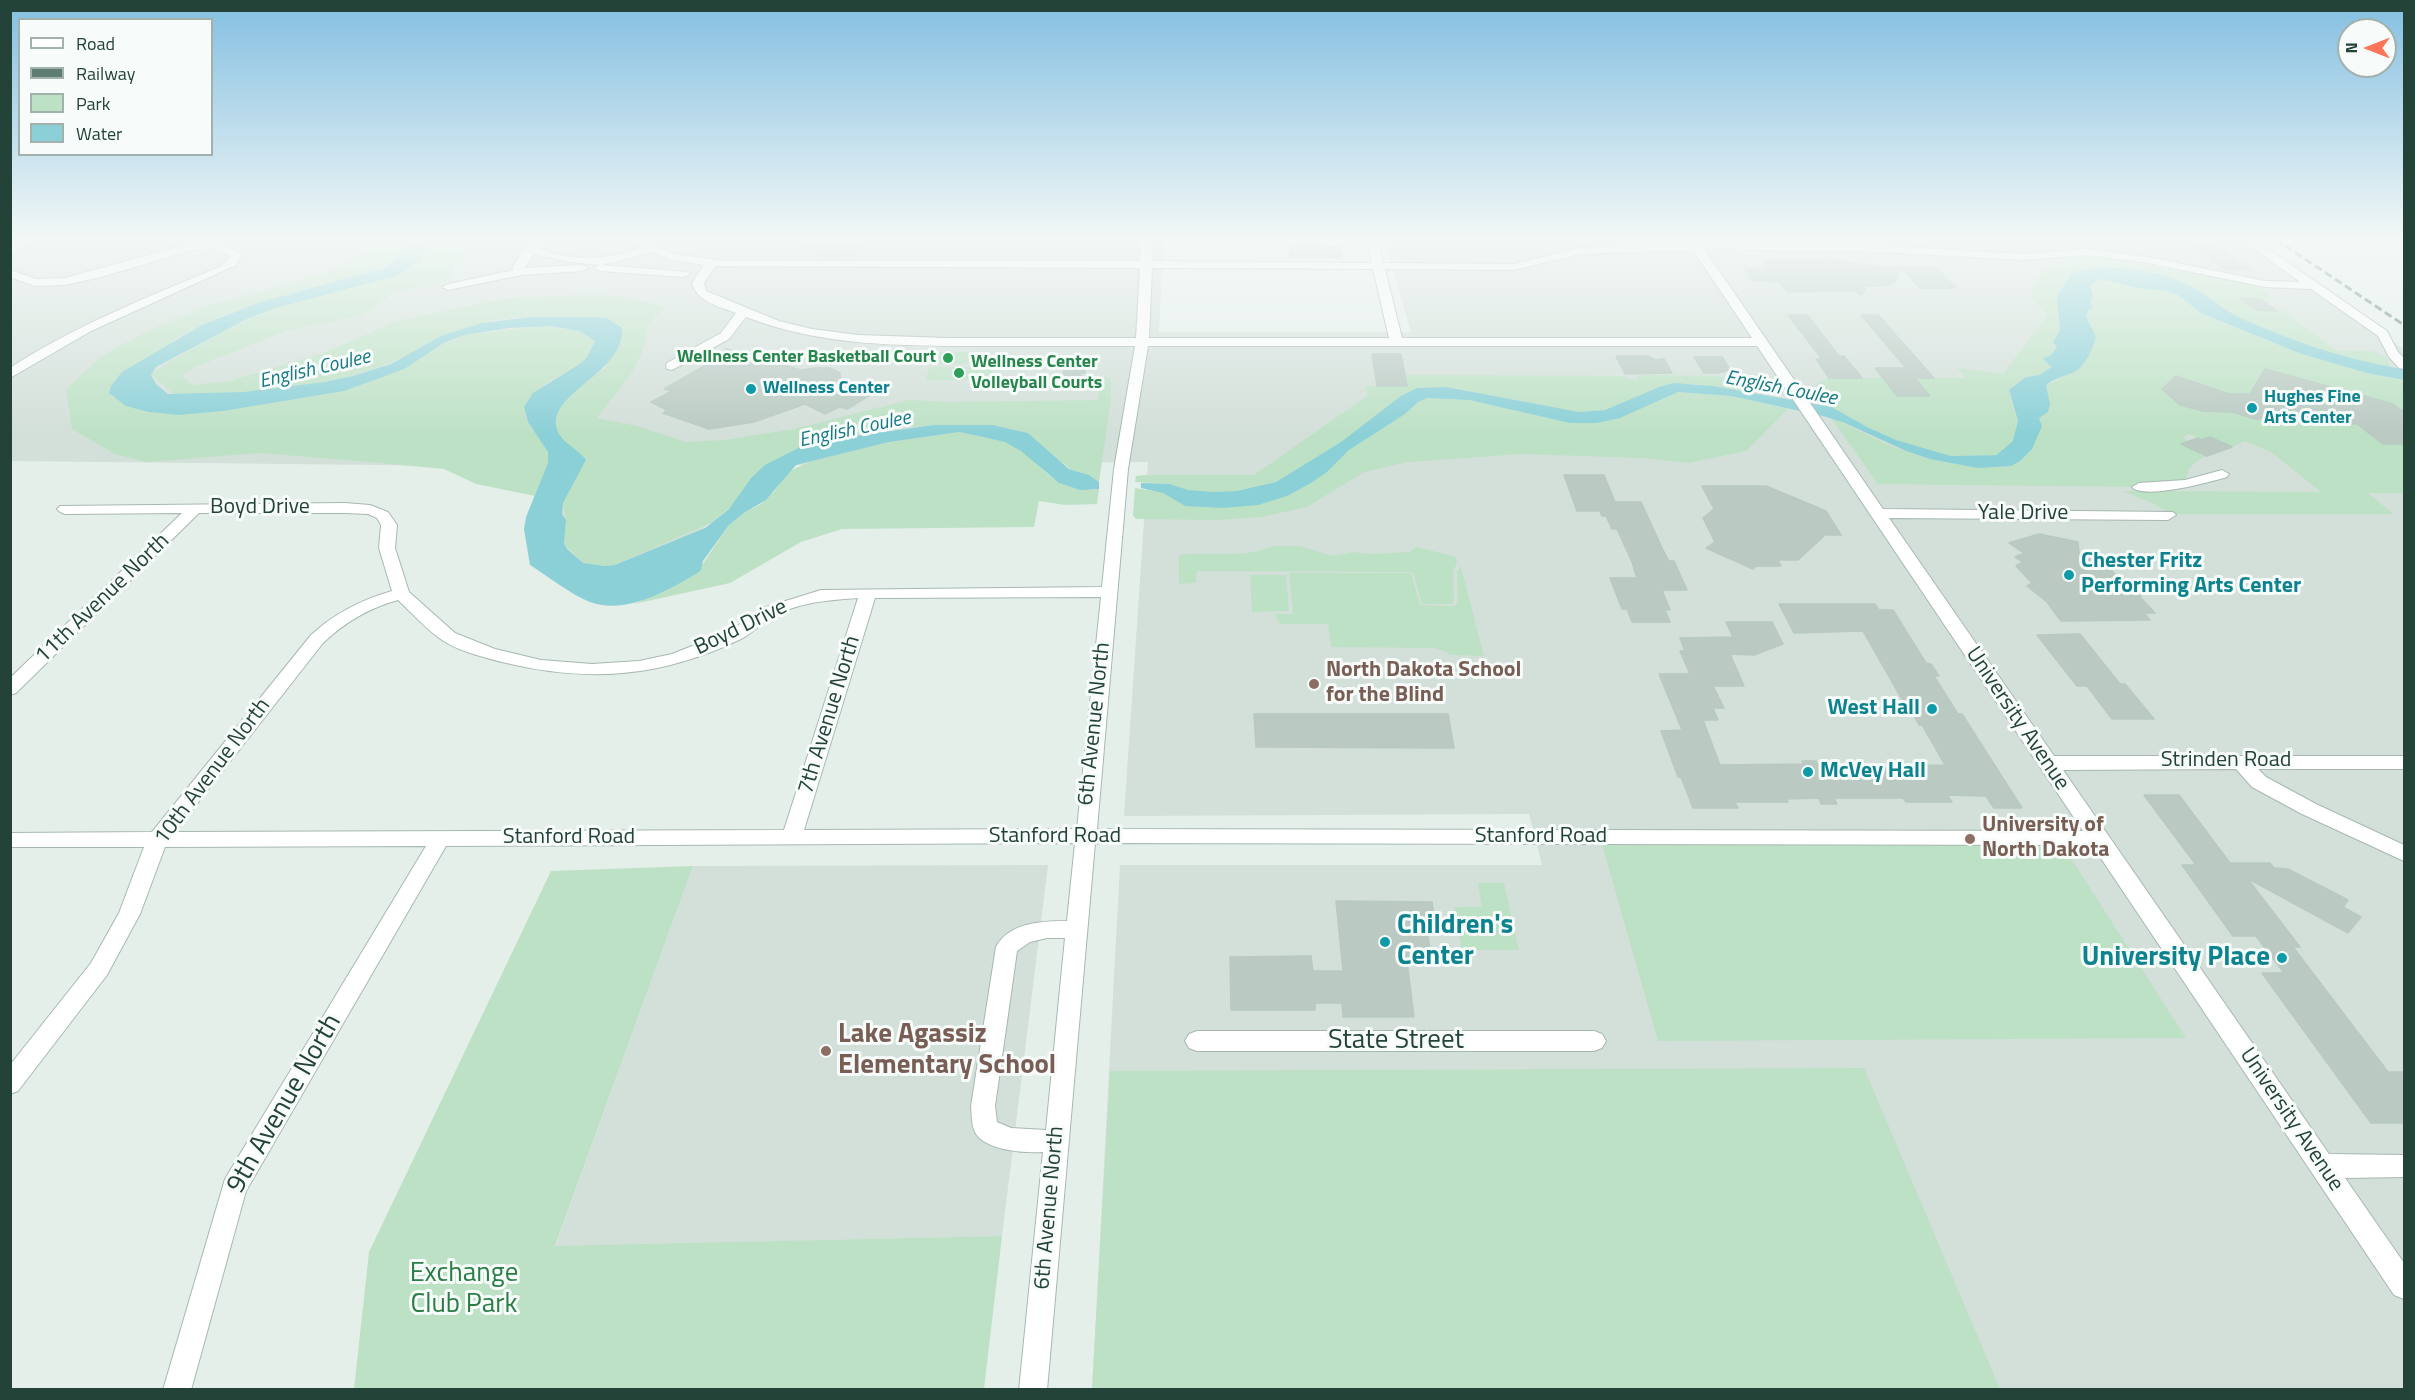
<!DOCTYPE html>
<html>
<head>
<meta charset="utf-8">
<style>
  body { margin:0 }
  #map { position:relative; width:2415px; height:1400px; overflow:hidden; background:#e5efea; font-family:"Titillium Web",sans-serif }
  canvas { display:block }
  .frame { position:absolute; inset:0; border:12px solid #234338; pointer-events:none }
  .legend { position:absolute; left:18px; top:18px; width:195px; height:138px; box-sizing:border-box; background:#f7fbf9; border:2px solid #a2b1ac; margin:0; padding:8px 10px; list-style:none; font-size:18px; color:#234338 }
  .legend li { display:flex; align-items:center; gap:12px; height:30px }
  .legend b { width:30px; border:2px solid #a2b1ac }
  .north { position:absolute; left:2337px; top:18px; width:60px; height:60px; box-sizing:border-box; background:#f7fbf9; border:2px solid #a2b1ac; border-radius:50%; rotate:270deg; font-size:16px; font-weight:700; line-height:24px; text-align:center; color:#234338 }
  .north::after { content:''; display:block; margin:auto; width:21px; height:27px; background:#fb7658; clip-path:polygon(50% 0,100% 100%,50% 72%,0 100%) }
</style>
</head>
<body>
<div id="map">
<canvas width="2415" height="1400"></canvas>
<div class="frame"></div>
<ul class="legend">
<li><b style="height:8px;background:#fff"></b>Road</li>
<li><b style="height:8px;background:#5e7e73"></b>Railway</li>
<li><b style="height:16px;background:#bde1c5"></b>Park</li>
<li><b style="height:16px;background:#8bd0d7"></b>Water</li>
</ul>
<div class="north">N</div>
</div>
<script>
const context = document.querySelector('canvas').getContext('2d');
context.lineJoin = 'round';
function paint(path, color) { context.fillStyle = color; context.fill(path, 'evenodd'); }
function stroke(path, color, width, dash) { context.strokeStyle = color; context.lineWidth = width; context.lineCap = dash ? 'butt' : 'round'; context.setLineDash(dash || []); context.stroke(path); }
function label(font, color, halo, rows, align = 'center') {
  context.font = font + ' "Titillium Web",sans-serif'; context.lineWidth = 6; context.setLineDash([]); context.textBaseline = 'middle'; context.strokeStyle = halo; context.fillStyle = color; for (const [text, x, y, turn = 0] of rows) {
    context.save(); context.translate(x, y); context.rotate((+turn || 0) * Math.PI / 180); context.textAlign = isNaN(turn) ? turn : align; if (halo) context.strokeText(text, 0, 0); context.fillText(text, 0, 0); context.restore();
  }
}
const built = new Path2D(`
  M33,239H1164L1159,332H1411L1384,239H2246L2404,349V1389H1092L1120,865H1542L1529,814L1124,816L1148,462L775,465L682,547L644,573L561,562L562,467L11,461V253Z
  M1048,865L1002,1236L555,1247L693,866Z`);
const green = new Path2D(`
  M366,239H416C408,262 376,270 355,276C297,293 234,305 181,336C155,352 132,374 109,393L118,400L179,415L223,411L344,391L464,335L544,326L580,331L595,341L587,357L581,363C563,374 517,393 527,420C531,431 543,440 548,451C552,463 539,484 535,496L476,484L444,469L359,461L260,453L147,462L115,454L72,429L66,389L102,356L147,331L211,305L332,272L374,244Z
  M432,239H473L446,281L396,292L363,315L286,331L193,368L181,376L193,385L230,381L321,354L398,321L508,298L598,295L624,297L665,307L647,325C647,363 619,389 597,418L637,426L686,442L724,440L794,429L909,400L949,402L1097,400L1103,377L1111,378V400L1099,482L1088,475L1070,469L1028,433L1013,429L993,425H934L890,429L811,442L711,523L615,565L596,566L583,563L564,544L566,520L563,503L586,460C579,450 564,444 559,434C544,403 589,383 607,366V318C576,314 507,314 479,324C436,340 397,363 352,376C301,392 230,393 175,395L151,374L174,359L222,332L275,308L381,281Z
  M1547,239H1673V242L1666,245L1576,246L1552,250Z
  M2099,257L2254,284L2274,298L2241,299L2256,310H2282L2337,351H2371L2386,356L2390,367L2353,360L2311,348L2240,318L2196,289L2165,277L2117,268H2095L2073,272L2057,297L2060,331L2057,346L2051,355L2053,367L2039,375L2026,377L2009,390C2014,421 2029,425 2004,455L1951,456L1896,440L1867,427L1832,407L1816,385L1829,378H1883L1897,396H1929L1915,378H1966L1957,368L2003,374L2046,317V313L2032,300C2032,262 2069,258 2099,257Z
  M2108,279L2131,287L2165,291L2178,295L2201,313L2278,345L2367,373L2401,380L2404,384V412L2393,404L2266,369L2258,380L2294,394H2229L2176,376L2163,389L2180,405L2203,411L2232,412L2255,419L2289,418L2306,424H2326L2350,418L2383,444H2404V493H2368L2393,514H2171L2152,503L2123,491L2321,492L2271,452L2245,441L2232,447L2210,437L2201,440L2190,434L2182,437L2189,441L2182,444L2207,456C2192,462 2189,467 2185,482L2139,487L1878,484L1831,418C1851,425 1869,437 1889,445C1930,462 1968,468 2011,466L2042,426L2039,418L2047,397L2046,386L2076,370L2092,327L2086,316L2093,298L2090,285L2094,281Z
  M929,352H970L967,364H925Z
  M930,367H993L990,380H925Z
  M1405,375L1622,376L1635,381L1639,376L1647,375L1716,376L1759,387L1756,393L1695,384L1659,387L1605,410L1579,412L1446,387L1417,388L1341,442L1276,482L1237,491L1214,492L1188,490L1170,484L1135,482L1136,476L1144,475H1254L1367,396L1366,386H1407Z
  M1678,392L1731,396L1788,409L1746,451L1688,463L1643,458L1522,454L1408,462L1364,472L1307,507L1261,517L1217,520L1136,519L1133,515L1135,488L1164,493L1185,506L1327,472L1349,450L1405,414L1418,402L1428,398L1469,400L1570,423H1597L1620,418Z
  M959,432C979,436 1005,438 1022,451C1051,475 1056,491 1099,489L1097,504L1065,505L1039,501L1034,527L842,529L801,542L730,583L634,604L696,574L729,525L744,513L761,504L774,492L789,471L813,461L889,442Z
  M1273,546H1299L1333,556L1354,552L1369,554L1410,552L1417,547L1456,557L1457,562L1453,572L1454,600L1452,604H1422L1413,572L1197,571L1196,583L1179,584V555C1209,551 1246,559 1273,546Z
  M1461,567L1484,656L1449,655L1448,652L1435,648L1331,647L1328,624H1280L1275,614H1293L1289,573H1411L1420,605L1455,606L1458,602L1457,571Z
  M1250,575H1286L1289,611L1252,612Z
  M1600,837L2058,838L2186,1038L1658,1041Z
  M693,866L555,1246L1002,1236L984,1389H354L369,1252L551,871Z
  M1478,883H1504L1519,950H1462L1454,907H1482Z
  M1864,1068L2000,1389H1092L1110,1071Z`);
const water = new Path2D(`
  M416,239H435L411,267L397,276L275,308L245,320L156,367L151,375L156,384L168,394L244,392L325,382L353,376L391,364L441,336L482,323L530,317H595L607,318L622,328C625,376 539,394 559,434C565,444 579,450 586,460L563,503L562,514L566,520L564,544L568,550L583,563L604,566L615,565L705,528L729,509L752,477L765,465L810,442L934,425H993L1028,433L1069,469L1089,475L1099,482V489L1080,490L1059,483L1021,451L1005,442L979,436L959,432L889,442L796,465L766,500L744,513L729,525L703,561L701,570L696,574C666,591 626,615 590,602C571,595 548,576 530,565L524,529L526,517L548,463V452L528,422L524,407L533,393L581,363L587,357L595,341L580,331L550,326L509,328L464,335L444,343L404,369L344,391L223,411L179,415L149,412L126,406L109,393L111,386L122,372L202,325L258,303L384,268L412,247Z
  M2095,268C2130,266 2176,273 2205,295C2217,303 2229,313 2243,319C2298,343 2346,360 2404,369V380L2367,373L2299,353L2201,313L2178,295L2165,291L2138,288L2100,279L2090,285L2093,298L2090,302L2093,309H2089L2086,316L2096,337C2093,349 2086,364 2076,371C2066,377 2053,377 2046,386L2050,404L2048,412L2039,418L2042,426L2032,449L2020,461L2011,466L1978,468L1930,459L1906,451L1845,423L1823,416L1731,396L1678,392L1620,418L1597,423H1570L1469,400L1428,398L1418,402L1405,414L1349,450L1327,472L1311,483L1287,496L1258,505L1222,508L1185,506L1163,493L1141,488V483L1170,484L1188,490L1214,492L1237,491L1276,482L1341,442L1401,396L1417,388L1446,387L1579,412L1605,410L1659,387L1673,383L1713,386L1832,407L1867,427L1896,440L1951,456L2003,455L2012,444L2018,421L2009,390L2026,377L2039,375L2052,367L2043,359L2051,355L2057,347L2053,342L2060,331L2057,297L2072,272Z`);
const stream = new Path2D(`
  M1996,458L2015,442`);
const building = new Path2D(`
  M808,239H872L866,251L852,256H842L841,259L823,258L824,256L801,251Z
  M1290,245L1341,246L1342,258L1289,257Z
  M2194,248H2220L2251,270H2225Z
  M1824,258L1881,267H1935L1956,288H1920L1900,267L1895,282L1885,286H1866L1862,295L1854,291L1788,292L1779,282L1753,280L1745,268H1768L1763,261H1823Z
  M2240,298L2261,299L2277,311L2256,310Z
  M1788,315H1807L1839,356H1844L1862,378H1829L1816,359H1822Z
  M1861,315H1878L1934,378H1915L1930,396H1897L1875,368H1906Z
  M727,349L801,370L815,368H830L840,373L841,384L872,394L847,409L839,407L825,414L805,404L754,422L709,429L663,413L667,410L651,402L672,391L664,389L706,365L700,364Z
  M1372,354H1401L1407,386H1377Z
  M1616,356H1648L1655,360L1664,359L1672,373L1625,374Z
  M1694,357H1722L1730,370L1718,373H1704Z
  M1065,361L1086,362L1085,373H1081L1080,380H1064L1065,374H1063Z
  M2265,369L2393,404L2404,412V444H2383L2357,424H2306L2289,418L2255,419L2232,412L2203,411L2180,405L2162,389L2176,376L2229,394H2250Z
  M2210,437L2232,447L2207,456L2181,444L2198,438L2201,440Z
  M1564,475H1604L1615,502H1641L1663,550L1669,561H1674L1687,590H1662L1670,610H1665L1670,622H1632L1627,609H1622L1610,578H1637L1632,562L1617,529H1612L1606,516H1602L1600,511H1577Z
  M1702,486H1766L1826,511L1841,535H1825L1798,560H1778L1781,566H1756L1753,569L1706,548L1715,542L1703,518L1714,509Z
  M2039,534L2078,542L2079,553L2094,556L2095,562L2107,564L2121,583L2139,586L2141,598L2155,613H2144L2150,620L2061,621L2047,602L2027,586L2032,583L2016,566L2023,562L2015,557L2024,553L2009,543Z
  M1779,604H1875L1879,610H1893L1926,663L1931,664L1939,676H1934L1958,714H1962L2022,808H1994L1986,796L1947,795L1952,802H1906L1903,798H1834L1837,804H1821L1819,798L1786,799L1788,802H1735L1738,808H1693L1681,777H1678L1661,731L1682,730L1659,674H1690L1680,651H1685L1680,638L1733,637L1726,622H1772L1783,644L1754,655L1730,654L1744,686H1713L1724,708H1713L1718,720H1703L1720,765L1804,764L1802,761H1816L1818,765H1867L1868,767L1945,765L1922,725H1919L1907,703H1904L1863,631L1794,633Z
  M2080,634L2120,684H2125L2154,719H2112L2087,686H2077L2037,635Z
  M1254,714H1448L1454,748L1256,747Z
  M2144,795H2179L2230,863H2270L2274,868L2288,869L2348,900L2343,907L2361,917L2348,933L2247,878L2300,947H2293L2388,1072H2404V1123H2371L2262,973H2284L2256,936H2233L2182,865H2196Z
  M1336,901L1432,902L1435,924H1426L1432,961H1407L1414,1017H1343L1342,1003H1315V1010H1231L1230,957L1311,956L1313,971H1343Z`);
const minor = new Path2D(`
  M530,239H541L538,248C573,263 607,259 642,248L627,239H642L674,254L725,261H1140L1141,239H1151L1152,261L1372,263L1367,239H1378L1383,263L1514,264L1580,248L1688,243L1686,239H1697L1699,243L1883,246L2023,254L2087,249L2148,257L2265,281L2300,282L2241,239H2254L2387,331L2398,352L2404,358V369L2399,368L2389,357L2378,336L2311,289L2265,287L2148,263L2087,255L2023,260L1883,252L1704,249L1883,509L2173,512L2176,515L2168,520L1889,518L2054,756H2404V769H2258L2266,777L2316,804L2404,845V861L2302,814L2252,787L2236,769L2063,770L2329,1154L2404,1155V1177L2345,1178L2404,1263V1299L2394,1295L2092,845L1095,843L1047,1390H1019L1043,1152C1025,1153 988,1151 976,1134C971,1126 972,1115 971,1106L996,947C1009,922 1043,921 1067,921L1075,843L446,846L246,1191L191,1390H163L225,1179L426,846L165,847L140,914L107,975L18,1091L10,1094V1065L91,963L119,913L144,847H10V833L152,832L311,635C335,613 361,600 392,591L379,548L381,525L377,518L368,514L345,513H199L16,693L10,695V678L182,513L65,514L60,512L57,509L60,506L345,503L370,505L388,512L397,525L395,548L409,592L455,633L495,649L541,660L592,664L639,661L672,654L730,631L763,608L821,590L1102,587L1114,469L1135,346C1083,346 1032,346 980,346C901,346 820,346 746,317L729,339L672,370L667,369L666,366L667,363L721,333L736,313C719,306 698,303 692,283L704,265L672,260L651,252L602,265L688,272L690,274L684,277L600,271L594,268L600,265L569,262L534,254L524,268L582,265L588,268L582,271L521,275L448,290L442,287L448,284L514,270L512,268ZM1693,250L1752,338H1402L1385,269L1514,270L1580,254ZM715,266L1140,268L1136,338H947L858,335L812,329L779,321L706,291L704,283ZM1152,268L1373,269L1389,338H1149ZM1148,346H1757L2083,831L1097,829L1128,469ZM1101,597L1077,829L804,830L875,598ZM858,598L784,830L175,832L323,643C345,622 369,608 398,600C412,613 426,629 442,640C458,651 483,657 502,662C587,683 660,678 741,639C753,633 762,622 774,616C800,602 830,600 858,598ZM1047,938H1065L1046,1130L1011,1128L997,1122L995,1106L1017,951L1030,942Z
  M217,242L239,252L241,254L236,265L91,331L10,378V368C76,325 148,297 219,267L227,261L229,255L215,249L192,250L101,277L65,285L35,286L10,277V270L36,279L65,278L192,243Z
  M2222,470L2229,474L2227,477C2210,482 2144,500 2132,487L2139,483L2185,480Z
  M1197,1031H1594L1602,1034L1606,1041L1602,1048L1594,1051H1197L1189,1048L1185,1041L1189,1034Z`);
const highway = new Path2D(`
  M10,239H17L10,244Z`);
const rail = new Path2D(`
  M2275,239L2404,325`);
const markers = [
  [948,358,6,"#2e9e5b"],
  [959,373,6,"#2e9e5b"],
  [751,389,6,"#0f9aa8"],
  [2252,408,6,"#0f9aa8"],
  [2069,575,6,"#0f9aa8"],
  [1314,684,6,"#8d6e63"],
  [1932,709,6,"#0f9aa8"],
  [1808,772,6,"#0f9aa8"],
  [1970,839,6,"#8d6e63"],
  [1385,942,6,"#0f9aa8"],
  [2282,958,6,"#0f9aa8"],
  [826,1051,6,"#8d6e63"]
];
const farLeisurenames = [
  ["Wellness Center Basketball Court",936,358],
  ["Wellness Center",971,363,"left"],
  ["Volleyball Courts",971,384,"left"]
];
const farCulturenames = [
  ["Wellness Center",763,389],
  ["Hughes Fine",2264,398],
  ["Arts Center",2264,419]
];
const farWaternames = [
  ["English Coulee",315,370,-13],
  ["English Coulee",1781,389,11],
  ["English Coulee",855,430,-12]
];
const streetNames = [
  ["Boyd Drive",260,508],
  ["Yale Drive",2023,514],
  ["11th Avenue North",103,599,-44],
  ["Boyd Drive",741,628,-26],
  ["7th Avenue North",830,715,-73],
  ["University Avenue",2017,719,56],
  ["6th Avenue North",1095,724,-84],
  ["Strinden Road",2226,761],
  ["10th Avenue North",213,772,-53],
  ["Stanford Road",1055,837],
  ["Stanford Road",1541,837],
  ["Stanford Road",569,838],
  ["University Avenue",2291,1120,56],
  ["6th Avenue North",1050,1208,-85]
];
const cultureNames = [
  ["Chester Fritz",2081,562],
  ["Performing Arts Center",2081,587],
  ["West Hall",1920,709,"right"],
  ["McVey Hall",1820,772]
];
const educationNames = [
  ["North Dakota School",1326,671],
  ["for the Blind",1326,696],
  ["University of",1982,826],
  ["North Dakota",1982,851]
];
const nearCulturenames = [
  ["Children's",1397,926],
  ["Center",1397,957],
  ["University Place",2270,958,"right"]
];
const nearEducationnames = [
  ["Lake Agassiz",838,1035],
  ["Elementary School",838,1066]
];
const nearStreetnames = [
  ["State Street",1396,1041],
  ["9th Avenue North",285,1104,-60]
];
const nearParknames = [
  ["Exchange",464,1274],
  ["Club Park",464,1305]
];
paint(built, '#d3dfd9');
paint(green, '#bde1c5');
paint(water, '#8bd0d7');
stroke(stream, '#8bd0d7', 4);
paint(building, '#bacac3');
stroke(building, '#b7cac1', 1.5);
stroke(minor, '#a7b8b1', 2);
stroke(highway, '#c1cac7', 2);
paint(minor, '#fff');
paint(highway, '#2c725f');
stroke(rail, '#5e7e73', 3, [8, 4]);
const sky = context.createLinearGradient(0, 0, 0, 435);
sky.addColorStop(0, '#83bfe1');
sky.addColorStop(0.55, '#f3f8f6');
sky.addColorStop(1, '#f3f8f600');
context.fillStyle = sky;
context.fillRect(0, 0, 2415, 435);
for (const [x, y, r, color] of markers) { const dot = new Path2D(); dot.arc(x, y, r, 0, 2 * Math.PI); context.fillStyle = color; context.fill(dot); stroke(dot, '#f7fbf9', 2); }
label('bold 18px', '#27864d', '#f7fbf9', farLeisurenames, 'right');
label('bold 18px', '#0d838f', '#f7fbf9', farCulturenames, 'left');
label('italic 20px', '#177984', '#f7fbf9', farWaternames);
label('22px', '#234338', '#f7fbf9', streetNames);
label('bold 22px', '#0d838f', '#f7fbf9', cultureNames, 'left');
label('bold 22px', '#785e54', '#f7fbf9', educationNames, 'left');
label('bold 27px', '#0d838f', '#f7fbf9', nearCulturenames, 'left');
label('bold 27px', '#785e54', '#f7fbf9', nearEducationnames, 'left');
label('27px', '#234338', '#f7fbf9', nearStreetnames);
label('27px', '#297d45', '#f7fbf9', nearParknames);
</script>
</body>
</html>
